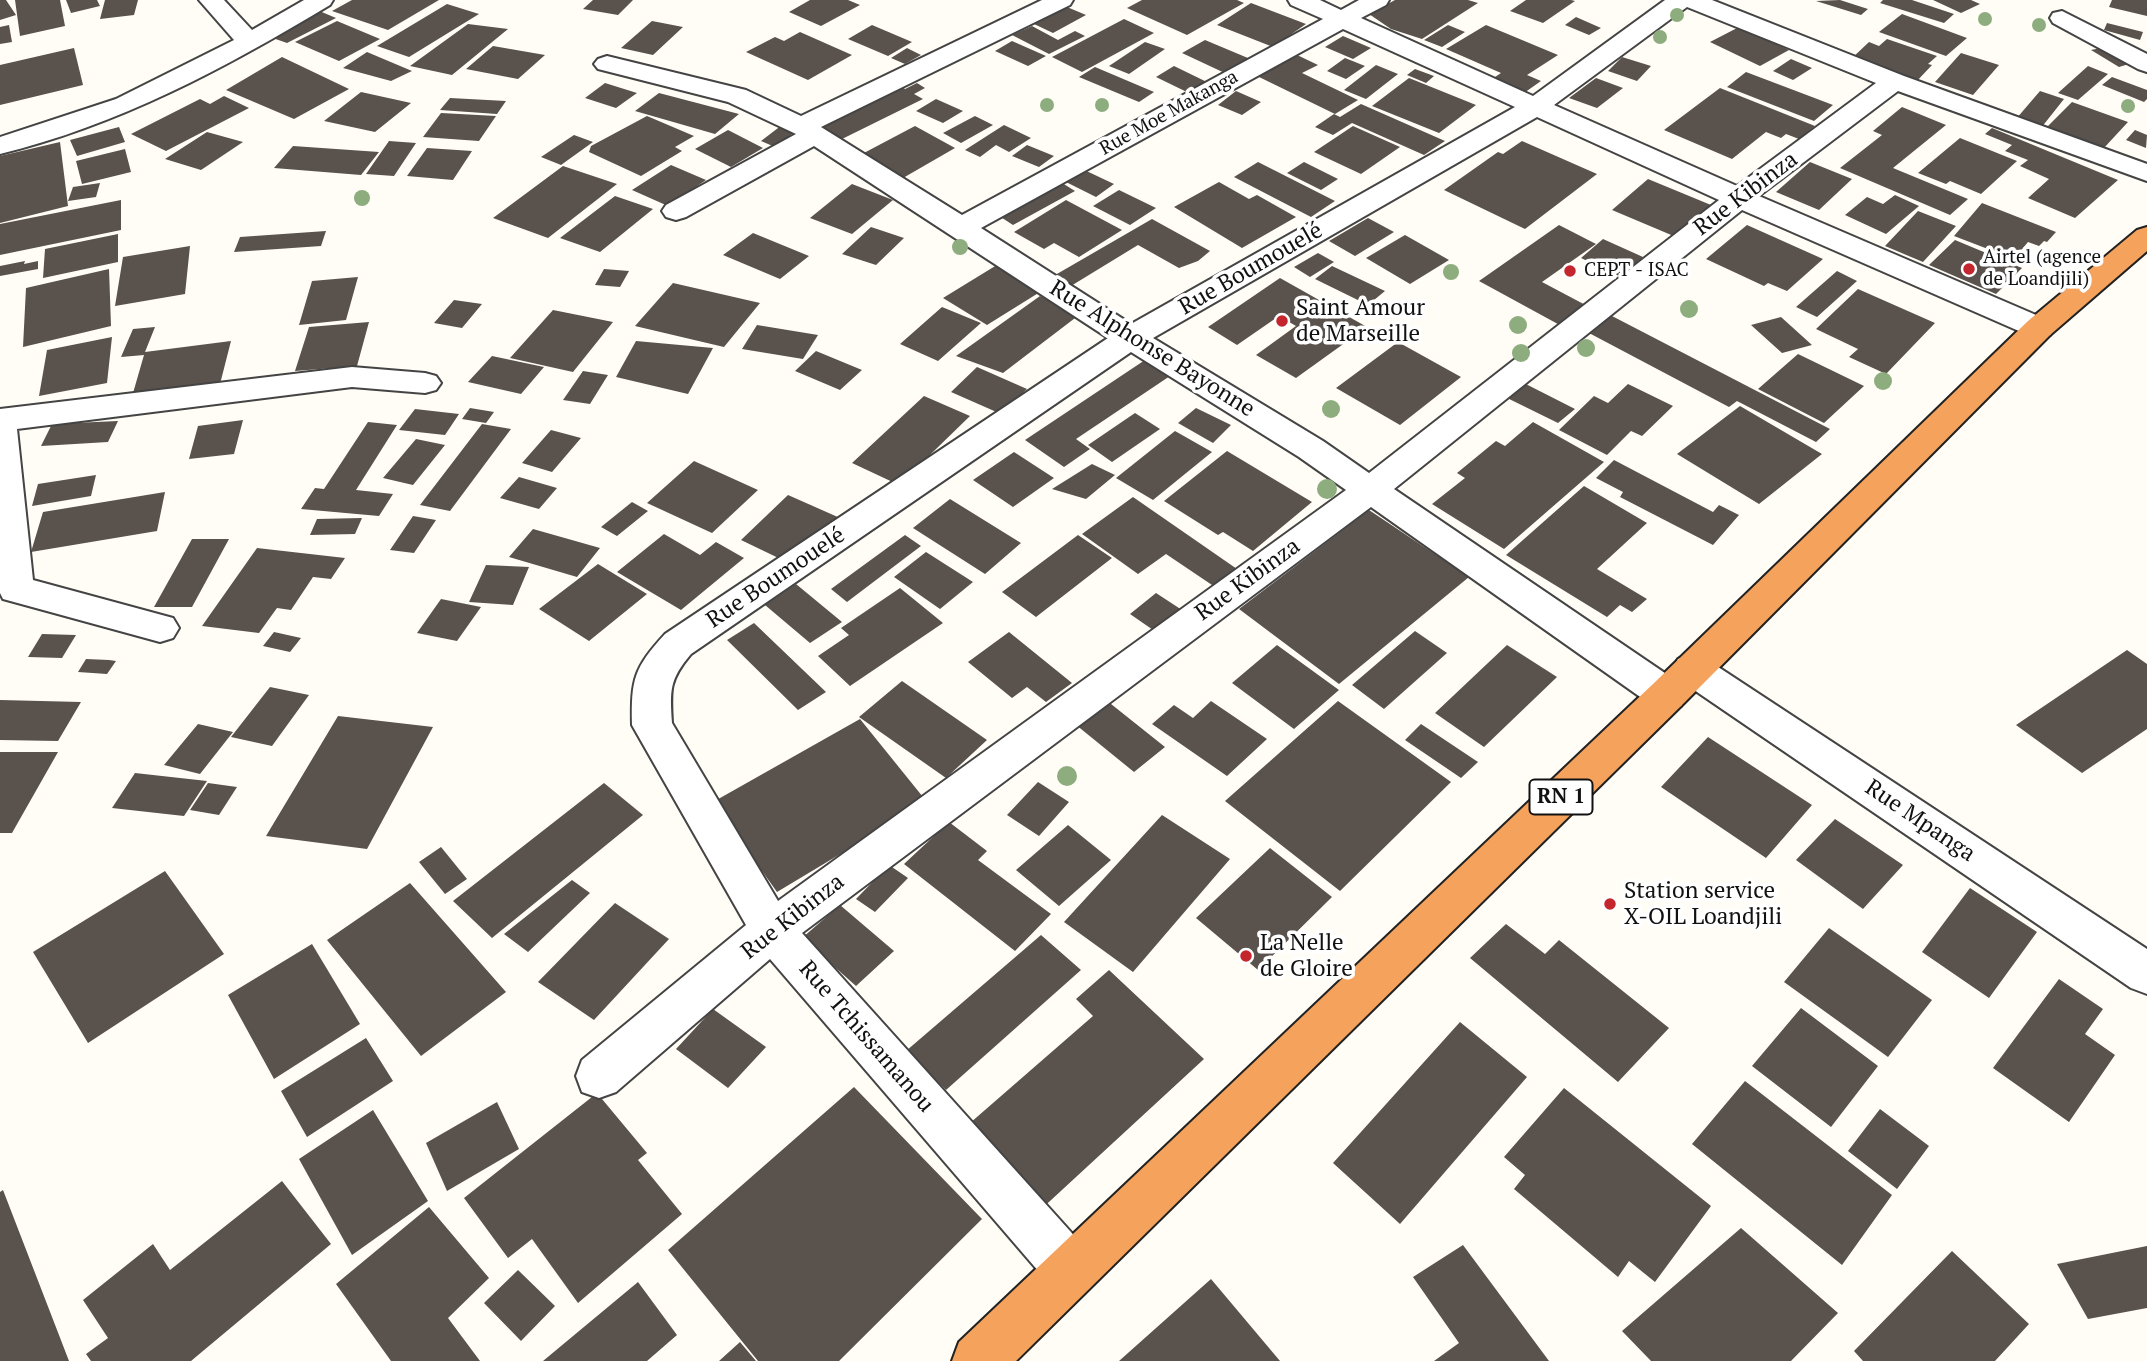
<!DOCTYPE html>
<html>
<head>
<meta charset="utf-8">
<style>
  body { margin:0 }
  canvas { display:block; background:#fffdf5 }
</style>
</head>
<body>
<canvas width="2147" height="1361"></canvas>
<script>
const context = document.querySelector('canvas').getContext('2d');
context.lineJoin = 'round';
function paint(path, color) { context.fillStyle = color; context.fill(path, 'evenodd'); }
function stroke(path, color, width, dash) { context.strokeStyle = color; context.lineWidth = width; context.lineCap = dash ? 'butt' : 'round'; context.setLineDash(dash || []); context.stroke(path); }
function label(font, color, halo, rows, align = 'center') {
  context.font = font + ' "PT Serif",serif'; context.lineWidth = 7; context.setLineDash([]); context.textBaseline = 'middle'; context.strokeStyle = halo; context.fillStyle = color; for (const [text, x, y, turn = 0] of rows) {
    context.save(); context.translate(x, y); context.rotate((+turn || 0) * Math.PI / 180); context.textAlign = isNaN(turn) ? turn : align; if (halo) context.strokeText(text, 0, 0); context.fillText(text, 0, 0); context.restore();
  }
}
const building = new Path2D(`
  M0,0H6L16,15L0,20Z
  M15,0H60L65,26L20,36Z
  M66,0H97L100,6L71,13Z
  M105,0H138L134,15L100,19Z
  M352,0H439L388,30L332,11Z
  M593,0H633L618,15L583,9Z
  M810,0H848L860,5L821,26L789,12Z
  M1142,0H1237L1244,3L1187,35L1127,8Z
  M1395,0H1468L1478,3L1422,39L1391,29L1369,14Z
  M1526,0H1571L1575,1L1543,23L1510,11Z
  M1840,0L1868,9L1861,15L1816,1Z
  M1883,0H1912L1954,14L1944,23L1880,3Z
  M1933,0H1971L1980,4L1961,13Z
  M2112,0H2147V16L2109,7Z
  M1251,3L1306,24L1273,47L1217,25Z
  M447,4L479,14L409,57L377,46Z
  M1067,7L1086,15L1053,33L1034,24Z
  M317,10L336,18L287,43L267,36Z
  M1902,14L1967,38L1946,56L1879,32Z
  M1576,17L1601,28L1589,35L1565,25Z
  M1124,19L1154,33L1082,72L1052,57Z
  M337,21L380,39L339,61L295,42Z
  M652,21L683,27L653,55L621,48Z
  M2107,23L2143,32L2140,40L2104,30Z
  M468,24L508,29L452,75L410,66Z
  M9,25L12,42L0,44V27Z
  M872,25L912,42L888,56L848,39Z
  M1448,25L1465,32L1442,47L1424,40Z
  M1486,25L1558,55L1527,75L1541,81L1524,93L1492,79L1501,73L1446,49Z
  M1032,26L1058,40L1075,31L1085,36L1049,54L1012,35Z
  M1739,27L1789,50L1760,66L1710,42Z
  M800,32L852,55L808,80L746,52L775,37L784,41Z
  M1343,36L1371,48L1353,59L1325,47Z
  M1887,39L1937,56L1928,64L1932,65L1915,83L1850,60L1869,42L1879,46Z
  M1205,40L1255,61L1229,75L1182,53Z
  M1012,41L1046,56L1028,66L995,51Z
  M1145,42L1165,49L1129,74L1109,66Z
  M493,46L545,55L518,79L466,69Z
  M74,48L83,85L0,105V65Z
  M907,48L921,55L905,64L891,58Z
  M2101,48L2129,64L2119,67L2091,50Z
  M367,52L412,71L391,81L343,68Z
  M1961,53L1999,65L1973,95L1935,82Z
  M1295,54L1318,65L1302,73L1358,100L1335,114L1257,76Z
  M282,57L349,89L294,119L226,90Z
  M1622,57L1651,66L1637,81L1608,71Z
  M1345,58L1365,66L1346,79L1327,71Z
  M1791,59L1812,68L1793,80L1773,71Z
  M1376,65L1398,74L1366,99L1344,90Z
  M1174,66L1213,85L1195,96L1156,77Z
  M2088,66L2108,74L2078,100L2058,93Z
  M1095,67L1154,92L1139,102L1079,77Z
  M1415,69L1434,76L1426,83L1407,75Z
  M1746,72L1833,105L1814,121L1727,87Z
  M2112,77L2147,90V99L2144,102L2102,85Z
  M1409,78L1476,105L1439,133L1372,106Z
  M1596,78L1623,88L1597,108L1569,98Z
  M605,83L637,93L616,108L585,98Z
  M917,83L925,88L914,94L923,99L842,139L819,126L900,86L905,89Z
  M1720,88L1815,126L1799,139L1786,134L1781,138L1766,132L1732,159L1664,130Z
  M1236,91L1261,102L1242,115L1218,105Z
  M2040,91L2064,99L2041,128L2016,119Z
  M361,92L411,103L375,132L324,121Z
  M659,93L739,114L715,134L635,111Z
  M224,96L249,108L166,151L131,134L200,99L210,104Z
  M450,98L506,101L497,114L440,110Z
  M936,99L963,111L943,123L916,111Z
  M2072,102L2128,122L2103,149L2046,128Z
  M1361,104L1445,141L1424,155L1352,123L1333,135L1315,127L1334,114L1340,117Z
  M1902,107L1946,125L1893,168L1968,199L1950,215L1840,168L1882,135L1873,131Z
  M441,113L496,116L479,141L423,137Z
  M647,116L694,136L675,147L682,151L641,176L589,152L591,146Z
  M975,116L993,125L961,143L943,133Z
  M782,125L797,130L775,147L761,141Z
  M1004,125L1031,138L1009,152L996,145L980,157L965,150Z
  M915,126L955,148L903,178L862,154Z
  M1353,126L1400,147L1361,174L1314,152Z
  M119,127L125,142L77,156L70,140Z
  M1992,128L2118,180L2075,218L2028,198L2049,179L2020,166L2028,160L2005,151L2012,145L1985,134Z
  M728,130L763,148L731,167L695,149Z
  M2135,130L2147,135L2146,148L2126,140Z
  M207,132L243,142L201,170L165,159Z
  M574,135L593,142L561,165L541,157Z
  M1960,138L2017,161L1981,194L1950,181L1946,184L1918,173Z
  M389,141L416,143L394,176L366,174Z
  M1522,141L1597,174L1525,229L1444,190L1498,152L1503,154Z
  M60,142L68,206L0,223V156Z
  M1027,145L1054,156L1039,167L1012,156Z
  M293,146L379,152L361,175L274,168Z
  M427,148L472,151L453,180L407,176Z
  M125,149L131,172L82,184L76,161Z
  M1258,162L1335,201L1311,217L1234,177Z
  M1304,162L1338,179L1321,190L1287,173Z
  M1810,162L1852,179L1819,210L1776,192Z
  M671,165L706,180L668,206L632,190Z
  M563,166L617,184L548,238L493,218Z
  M1078,167L1114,184L1096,197L1060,179Z
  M1648,179L1711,205L1676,237L1612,210Z
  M1059,181L1075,191L1013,225L996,214Z
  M1219,182L1249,199L1257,195L1296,217L1242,248L1174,207Z
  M100,183L96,197L68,201L73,187Z
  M852,184L893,200L852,234L810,218Z
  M1119,190L1156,208L1130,225L1093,206Z
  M1895,195L1919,206L1886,234L1845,215L1867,197L1883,204Z
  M615,196L653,209L600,252L560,238Z
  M121,200V230L0,255V224Z
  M1066,200L1122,230L1079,257L1054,243L1044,249L1014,232Z
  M1982,203L2056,232L2047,242L2044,241L2039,246L2028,242L2014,259L1954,236Z
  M1918,211L1956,226L1923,262L1885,246Z
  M1368,218L1394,232L1355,256L1329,241Z
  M1152,219L1210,251L1198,261L1179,268L1138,245L1066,289L1050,278Z
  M1559,225L1596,244L1542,282L1593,309L1567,329L1479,281Z
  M1747,225L1823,259L1787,291L1768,283L1764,286L1706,259Z
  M871,227L904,238L876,265L842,254Z
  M326,231L321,246L234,252L240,237Z
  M753,233L809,256L780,279L723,255Z
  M118,234V262L43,278L45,249Z
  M1405,235L1449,260L1410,284L1366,258Z
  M1603,239L1643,257L1621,277L1581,258Z
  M1955,240L2022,268L1996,294L1929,265Z
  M190,246L185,294L115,306L123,257Z
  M1318,253L1334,262L1310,277L1294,267Z
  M1005,260L1040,292L987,325L943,298Z
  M25,261L24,264L38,261V269L0,276V266Z
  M1332,266L1385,291L1368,305L1315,279Z
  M109,269L111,326L23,347L26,288Z
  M604,269L629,271L620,287L595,285Z
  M1837,271L1857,281L1817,317L1796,307Z
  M358,277L346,320L299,325L312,281Z
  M1280,278L1367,327L1296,378L1256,355L1296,326L1279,316L1237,345L1208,327Z
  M673,283L760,303L724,347L635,326Z
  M1858,289L1935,323L1886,374L1849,357L1858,349L1816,329Z
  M1040,296L1079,315L1003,373L956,356Z
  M454,300L482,304L462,328L434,323Z
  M942,307L981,323L938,361L900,344Z
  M553,310L613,322L573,372L510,358Z
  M1612,316L1830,429L1816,442L1737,401L1729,407L1589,333Z
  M1781,317L1812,345L1782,353L1751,325Z
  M369,322L357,366L295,371L309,327Z
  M757,325L818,335L803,359L742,349Z
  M155,327L145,352L231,341L219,388L131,400L144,355L121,357L133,329Z
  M112,337L107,383L39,396L47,350Z
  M636,341L713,348L688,394L616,377Z
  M1398,342L1461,377L1400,425L1336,388Z
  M816,351L862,370L840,390L795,371Z
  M1798,354L1864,386L1824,423L1758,389Z
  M492,356L544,367L521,394L468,382Z
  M1145,360L1170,376L1076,439L1090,449L1064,467L1025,440Z
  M977,367L1027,389L1001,414L951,392Z
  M583,371L608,375L590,404L563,400Z
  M1514,378L1575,409L1558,423L1497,393Z
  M1628,384L1673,406L1642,436L1631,431L1607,455L1559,430L1594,396L1608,403Z
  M924,396L970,416L899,485L852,463Z
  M1740,406L1822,454L1759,504L1677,454Z
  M470,408L494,412L486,423L462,419Z
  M1196,408L1231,425L1213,443L1178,423Z
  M415,409L459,414L445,435L399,430Z
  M1135,413L1160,429L1112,462L1088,445Z
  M243,420L234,454L189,459L198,426Z
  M118,421L108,442L41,446L52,424Z
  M368,422L397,425L356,490L393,494L379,516L301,509L315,488L324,489Z
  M1533,422L1604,462L1504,549L1432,504L1465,478L1457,473L1496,441L1505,446Z
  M482,424L511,429L450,511L420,505Z
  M551,430L581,438L552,472L522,463Z
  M1175,431L1212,452L1153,500L1116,478Z
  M416,439L445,445L413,485L383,478Z
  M1227,451L1312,502L1253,551L1223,532L1218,535L1164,501Z
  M1014,452L1054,478L1013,507L973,480Z
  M1614,460L1713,512L1719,505L1739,515L1713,545L1620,497L1623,492L1596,478Z
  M694,461L758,490L712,533L647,503Z
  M1092,464L1115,475L1086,499L1052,489Z
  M96,475L91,496L32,506L38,484Z
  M519,477L557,488L539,509L500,498Z
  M1584,486L1647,523L1597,569L1647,599L1632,612L1620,605L1607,617L1506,555Z
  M165,492L157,531L31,552L43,512Z
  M788,495L840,518L793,565L741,540Z
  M1133,497L1237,569L1215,587L1166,554L1138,574L1082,534Z
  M950,499L1021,543L985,574L913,528Z
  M632,502L648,511L617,536L601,527Z
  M1369,510L1469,577L1339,684L1239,609Z
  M413,516L436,520L414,553L390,550Z
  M362,518L355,534L310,535L317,519Z
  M533,529L600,548L577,577L509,557Z
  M664,534L700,555L716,542L744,558L681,610L617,572Z
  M905,535L921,546L847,602L831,589Z
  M1078,535L1112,558L1036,617L1002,592Z
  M192,539H229L192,607H154Z
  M257,548L345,558L331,579L313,577L291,610L277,608L259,633L202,626Z
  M926,552L973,582L940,609L894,577Z
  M598,564L647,594L589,641L539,609Z
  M486,565L529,567L513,605L469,602Z
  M796,584L842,622L810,643L765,605Z
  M900,588L943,623L850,686L818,656L849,635L841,628Z
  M1156,593L1182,610L1156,632L1130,614Z
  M441,599L481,607L457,641L417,633Z
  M754,623L826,692L798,710L727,640Z
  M1415,631L1447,653L1384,709L1352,685Z
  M274,632L301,638L290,652L263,646Z
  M1009,632L1072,683L1046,702L1027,687L1012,698L968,662Z
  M42,634L76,635L62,658L28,657Z
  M1277,645L1339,690L1294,729L1232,683Z
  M1507,645L1557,677L1484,747L1435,713Z
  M2127,650L2147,664V729L2082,773L2016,725Z
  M86,659L109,660L116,661L107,674L78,672Z
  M902,681L987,740L946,778L859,717Z
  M270,687L309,695L272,746L231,737Z
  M1101,696L1165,747L1134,772L1070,720Z
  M0,700L81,702L58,741L0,740Z
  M1211,701L1267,739L1227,776L1152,724L1174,705L1193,718Z
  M1338,701L1451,782L1340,891L1225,801Z
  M338,716L433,727L367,849L266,836Z
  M860,719L927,802L777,892L713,802Z
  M198,724L233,732L200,774L164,765Z
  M1421,724L1478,762L1461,778L1405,740Z
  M1708,737L1812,805L1766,858L1661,787Z
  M0,752H58L12,833H0Z
  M135,773L207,781L184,816L112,808Z
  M1038,782L1069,802L1039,836L1007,815Z
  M208,783L237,787L219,815L190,810Z
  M604,783L643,815L492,938L453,901Z
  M1162,815L1230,859L1133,972L1064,922Z
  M1835,819L1903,865L1863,909L1796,860Z
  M949,822L987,851L978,860L1051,914L1015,951L904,864Z
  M1068,825L1111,860L1059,906L1016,870Z
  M441,847L467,879L445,894L419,862Z
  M1270,848L1332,897L1258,970L1196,918Z
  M889,865L908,878L875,912L856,899Z
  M165,871L224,954L88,1043L33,952Z
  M572,880L590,893L528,952L504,934Z
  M410,883L506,992L421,1056L327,940Z
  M1970,888L2037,932L1989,998L1922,952Z
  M615,903L669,939L594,1020L538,982Z
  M840,905L894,951L856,986L802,938Z
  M1506,924L1545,954L1559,940L1669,1028L1618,1082L1470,958Z
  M1829,928L1932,1000L1888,1057L1784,982Z
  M1041,935L1081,970L946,1090L906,1051Z
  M312,944L360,1024L274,1079L228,995Z
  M1109,970L1204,1059L1037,1213L962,1130L1093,1016L1076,999Z
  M2059,979L2103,1009L2085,1034L2115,1055L2069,1122L1993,1068Z
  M1801,1008L1878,1066L1831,1127L1752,1066Z
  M713,1009L766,1047L728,1088L676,1049Z
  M1460,1022L1527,1077L1400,1224L1333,1163Z
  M366,1038L393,1081L307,1137L281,1091Z
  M1745,1081L1892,1195L1842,1265L1692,1144Z
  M854,1087L982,1219L839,1361H758L668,1250Z
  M1564,1088L1711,1206L1655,1282L1629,1261L1618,1277L1514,1189L1525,1175L1504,1157Z
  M597,1093L647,1153L638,1160L682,1214L578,1303L532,1239L508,1258L464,1198Z
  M497,1102L519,1149L447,1191L426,1143Z
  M1880,1109L1929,1146L1897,1189L1848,1151Z
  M373,1110L428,1201L352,1255L299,1159Z
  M282,1181L331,1244L191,1361H91L86,1354L108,1338L83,1300L153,1244L170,1270Z
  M3,1190L69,1361H0V1192Z
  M429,1207L489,1278L448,1318L480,1361H391L336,1284Z
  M1741,1228L1838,1313L1791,1361H1651L1622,1331Z
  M1463,1245L1549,1361H1434L1459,1343L1413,1277Z
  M2147,1246V1308L2088,1319L2057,1264Z
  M1952,1251L2029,1324L1995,1361H1863L1854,1351Z
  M518,1270L555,1306L521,1341L484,1303Z
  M1211,1279L1280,1361H1119Z
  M638,1282L677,1335L647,1361H543Z
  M740,1342L756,1361H719Z`);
const minor = new Path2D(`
  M199,0H224L252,30L304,0H333L330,5C225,68 119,125 0,154V137L116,99L234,40Z
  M1042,0H1073L1070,5L821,127L962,215L1323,19L1291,5L1288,0H1320L1341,10L1359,0H1389L1386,5L1361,18L1533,96L1665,0H1712L1904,76L2147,164V181L1898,91L1759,196L2050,321L2055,328L2050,335L2039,338L2028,335L1742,210L1394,489L1681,684L1686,695L1681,706L1667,710L1653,706L1371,507L802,933L1088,1251L1095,1269L1088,1287L1070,1294L1052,1287L770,959L616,1092L599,1098L582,1092L576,1076L582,1060L746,925L632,725C631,679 634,668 665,634L1108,338L814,146L686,217L676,220L666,217L662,211L666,205L796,134L728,102L598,69L594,64L598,59L607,56L746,90L801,116ZM1687,7L1876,83L1737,186L1554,105ZM1343,29L1515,107L1131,324L981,228ZM1537,117L1719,200L1369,473L1323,441L1153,338ZM1131,352L1299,457L1346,490L778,901L672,723C670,690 669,680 691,654Z
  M2062,11L2147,54V72L2138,69L2053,23L2050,18L2053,13Z
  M352,367L425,373L436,376L441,383L436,390L425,393L352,387L17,429L33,580L173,618L179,628L173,638L160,642L3,599L0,593V409Z
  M1692,654L1706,659L2147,949V994L2131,988L1678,679L1673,669L1678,659Z`);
const highway = new Path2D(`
  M2147,227V251L2050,335L1681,706L1016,1361H952L959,1342L1653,684L2028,321L2137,230Z`);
const trees = [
  [1677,15,7],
  [1985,19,7],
  [2039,25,7],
  [1660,37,7],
  [1047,105,7],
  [1102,105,7],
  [2128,106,7],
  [362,198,8],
  [960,247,8],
  [1451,272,8],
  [1689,309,9],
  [1518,325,9],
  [1586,348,9],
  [1521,353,9],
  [1883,381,9],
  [1331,409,9],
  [1327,489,10],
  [1067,776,10]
];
const markers = [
  [1969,269,7,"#c4262e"],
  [1570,271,7,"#c4262e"],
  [1282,321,7,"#c4262e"],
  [1610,904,7,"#c4262e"],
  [1246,956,7,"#c4262e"]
];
const farStreetnames = [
  ["Rue Moe Makanga",1169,113,-29]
];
const farPoinames = [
  ["Airtel (agence",1983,258],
  ["de Loandjili)",1983,280],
  ["CEPT - ISAC",1584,271]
];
const shields = [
  [1561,797,63]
];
const shieldNames = [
  ["RN 1",1561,797]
];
const streetNames = [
  ["Rue Kibinza",1746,194,-37],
  ["Rue Boumouelé",1251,269,-30],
  ["Rue Alphonse Bayonne",1152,349,32],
  ["Rue Boumouelé",776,578,-34],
  ["Rue Kibinza",1248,580,-36],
  ["Rue Mpanga",1920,821,34],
  ["Rue Kibinza",793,917,-38],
  ["Rue Tchissamanou",866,1037,49]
];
const poiNames = [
  ["Saint Amour",1296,308],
  ["de Marseille",1296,334],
  ["Station service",1624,891],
  ["X-OIL Loandjili",1624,917],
  ["La Nelle",1260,943],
  ["de Gloire",1260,969]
];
paint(building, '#5a524d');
stroke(minor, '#444', 4);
stroke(highway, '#222', 4);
paint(minor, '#fff');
paint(highway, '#f5a25d');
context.fillStyle = '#8dad7f';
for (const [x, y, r] of trees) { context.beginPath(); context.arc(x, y, r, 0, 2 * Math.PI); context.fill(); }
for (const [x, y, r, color] of markers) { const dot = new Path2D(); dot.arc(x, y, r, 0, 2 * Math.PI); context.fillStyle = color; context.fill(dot); stroke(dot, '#fff', 2.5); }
label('19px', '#111', '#fff', farStreetnames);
label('19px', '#111', '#fff', farPoinames, 'left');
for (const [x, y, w] of shields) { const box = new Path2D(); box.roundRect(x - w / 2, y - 17.5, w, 35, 5); context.fillStyle = '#fff'; context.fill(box); stroke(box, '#111', 2); }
label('bold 21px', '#111', null, shieldNames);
label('23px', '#111', '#fff', streetNames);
label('23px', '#111', '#fff', poiNames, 'left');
</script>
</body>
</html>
